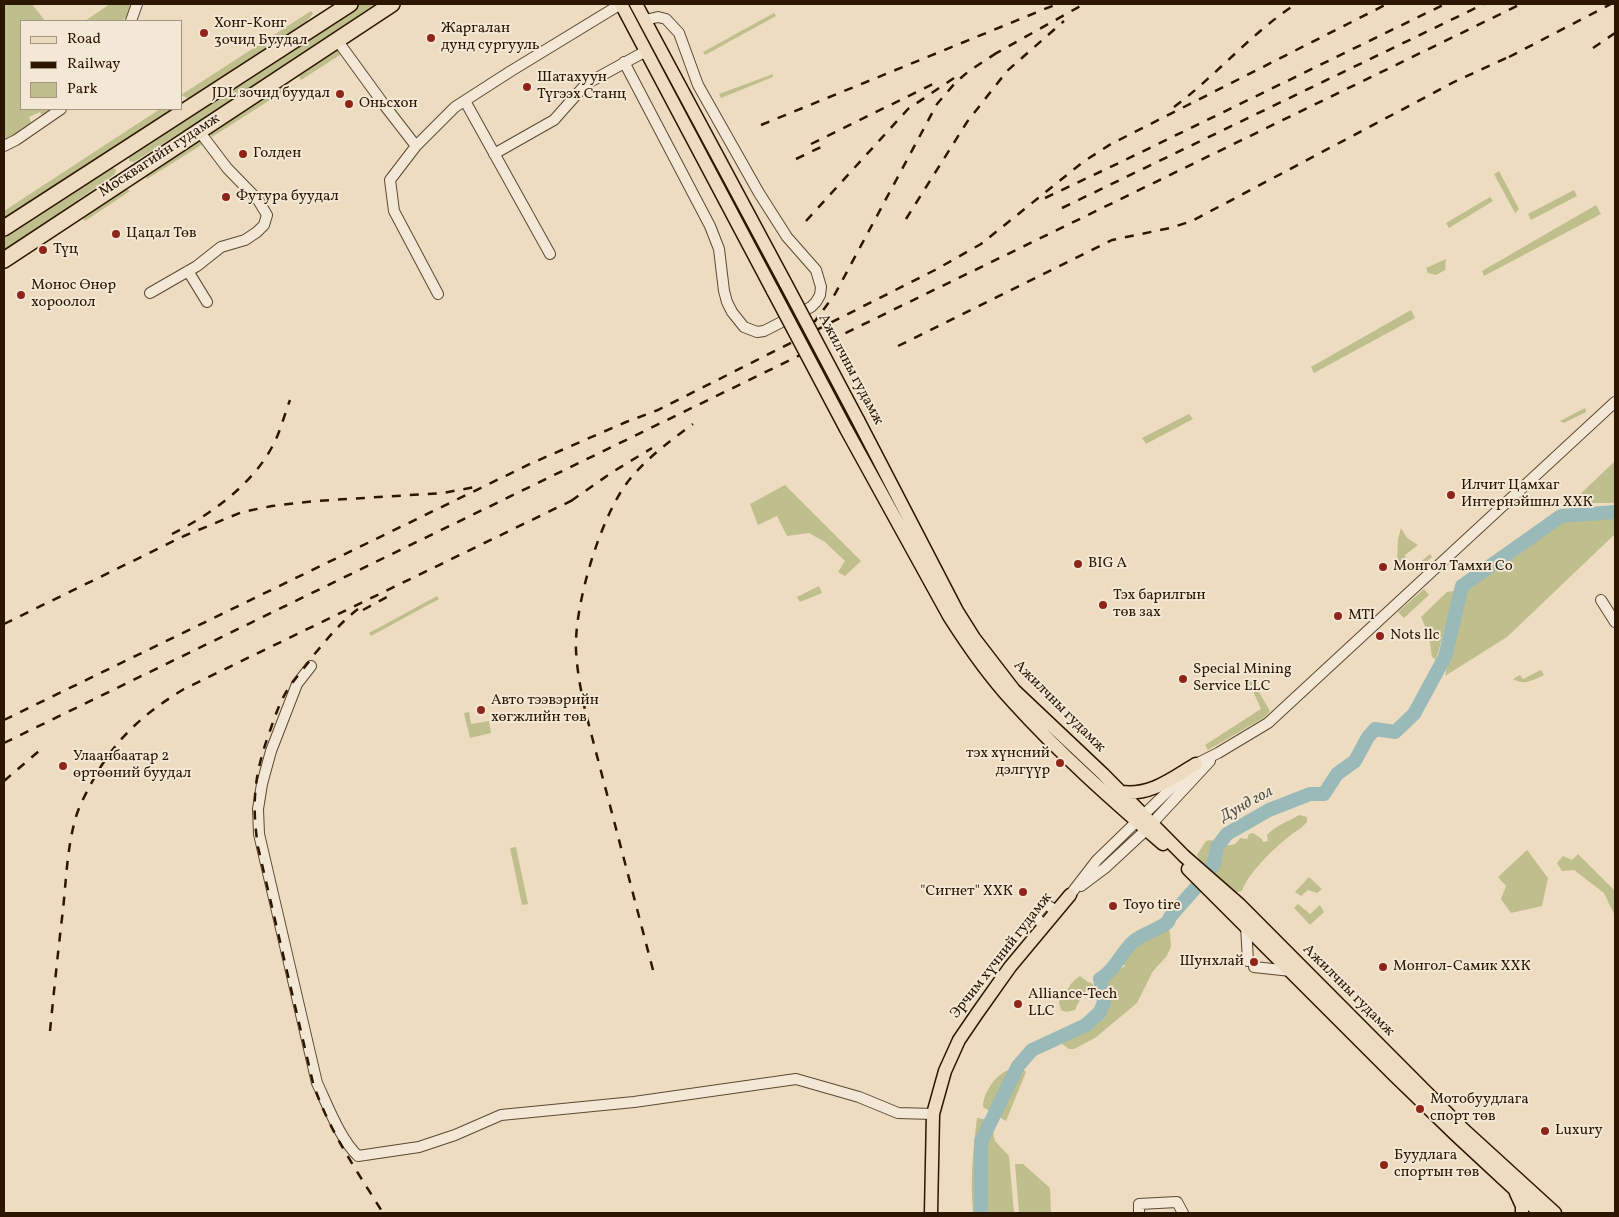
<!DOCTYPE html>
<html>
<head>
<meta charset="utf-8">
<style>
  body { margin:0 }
  #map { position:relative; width:1619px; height:1217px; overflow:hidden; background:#eddcc0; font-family:Vollkorn,serif }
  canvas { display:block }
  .frame { position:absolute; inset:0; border:5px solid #2d1600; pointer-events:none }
  .legend { position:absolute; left:20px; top:20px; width:162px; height:90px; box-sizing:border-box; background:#f3e8d6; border:1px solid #a49480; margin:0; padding:6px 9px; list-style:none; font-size:15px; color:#2d1600 }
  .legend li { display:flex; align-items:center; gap:10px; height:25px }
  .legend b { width:25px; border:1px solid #a49480 }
</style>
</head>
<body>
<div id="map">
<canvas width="1619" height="1217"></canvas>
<div class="frame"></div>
<ul class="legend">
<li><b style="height:6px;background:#eddcc0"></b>Road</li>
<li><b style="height:6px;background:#2d1600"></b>Railway</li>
<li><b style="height:14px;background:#bfbe8d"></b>Park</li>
</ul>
</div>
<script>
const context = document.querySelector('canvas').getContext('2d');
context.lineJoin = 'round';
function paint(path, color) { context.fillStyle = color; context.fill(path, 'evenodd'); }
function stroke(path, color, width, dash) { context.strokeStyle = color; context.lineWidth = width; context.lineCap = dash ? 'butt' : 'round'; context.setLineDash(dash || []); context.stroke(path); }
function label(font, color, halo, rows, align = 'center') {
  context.font = font + ' Vollkorn,serif'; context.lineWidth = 4; context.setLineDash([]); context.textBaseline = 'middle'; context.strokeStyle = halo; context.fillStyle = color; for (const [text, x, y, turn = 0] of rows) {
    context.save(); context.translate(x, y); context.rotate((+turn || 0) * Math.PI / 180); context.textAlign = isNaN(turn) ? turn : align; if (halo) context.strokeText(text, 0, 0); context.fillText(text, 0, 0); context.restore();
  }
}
const green = new Path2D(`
  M4,4H32L45,21H21V109H64L45,120L40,112L29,117L33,127L4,142Z
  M110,4H135C127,29 107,21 85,21Z
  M359,4H383L204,121L181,132L134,162L129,161V156L177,126L208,103Z
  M311,11L313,14L304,24L189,99L181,95Z
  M774,13L776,16L705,55L703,52Z
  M340,48L343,53L301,80L298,75Z
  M773,74V77L721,98L719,94Z
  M289,83L292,86L212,137L209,133Z
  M160,109H173L4,220V211Z
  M197,141H200L203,144L147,179L144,175Z
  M111,168L116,169L115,174L4,251V237Z
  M1499,171L1519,209L1515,213L1494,174Z
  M124,188L130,191L85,221L83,218Z
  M1574,190L1577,196L1531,220L1528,214Z
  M1490,197L1493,201L1449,228L1446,223Z
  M1596,205L1601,214L1484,276L1482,271Z
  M1446,259L1445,270L1436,275L1428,273L1426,268Z
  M1411,310L1415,318L1314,373L1311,367Z
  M1585,408L1586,412L1564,423L1560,421Z
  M1189,414L1193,419L1146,444L1142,438Z
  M1615,461V503H1571Z
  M785,485L861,561L845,576L838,572L845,561L825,542L809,533L787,536L777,516L758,525L750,504Z
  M1615,517V534L1507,637L1445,676L1467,587L1564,519Z
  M1401,528L1407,538L1418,545L1405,555L1406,562L1400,565L1397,564L1398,539Z
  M1430,554L1432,557L1415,572L1412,569Z
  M819,586L822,593L800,602L797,597Z
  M1424,589L1429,595L1404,618L1398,612Z
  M1455,591L1436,660L1432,657L1429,636L1421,617L1447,592Z
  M437,596L439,599L371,636L369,633Z
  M1541,670L1544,675C1533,680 1525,686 1513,679L1520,675L1523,679Z
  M1252,680L1270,711L1265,717L1208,750L1205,745L1261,709L1249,682Z
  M469,712L471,724L489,721L491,733L470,738L464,713Z
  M1299,815L1307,817V822C1302,828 1298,830 1292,834C1276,846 1248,873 1242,891L1231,893L1213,874L1219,862L1217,857L1221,846C1231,843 1233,849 1240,838L1247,839L1249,834L1253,833L1262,839L1263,842L1268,841L1267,835C1276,825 1288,822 1299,815Z
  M1211,840L1215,842L1211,863L1206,865L1201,864L1197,855L1206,841Z
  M516,847L528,904L522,905L510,848Z
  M1527,850L1548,878L1542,906L1511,913L1501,899L1506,886L1498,877Z
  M1578,854L1615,891V916L1604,893L1574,870L1562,871L1557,863L1563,856L1572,860Z
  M1309,877L1322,889L1317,893L1308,890L1301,896L1295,892Z
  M1180,899L1178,910L1173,915L1174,917L1170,920L1169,924L1171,946L1169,951L1166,957L1153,971L1137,1003L1095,1038L1078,1047L1074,1049H1069L1062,1044L1064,1032C1070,1028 1077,1027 1083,1024C1104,1012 1101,999 1097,978C1104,972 1113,965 1122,968L1125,966L1122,962V958L1130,954L1133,945L1143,939L1160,933C1162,923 1162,917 1171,911C1171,905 1174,902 1180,899Z
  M1298,904L1310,914L1320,905L1324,912L1310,925L1294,908Z
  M1080,976L1088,982L1092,983L1094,987L1092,990C1082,993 1079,1001 1075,1010L1066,1012L1061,1010L1059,1002C1060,999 1062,998 1064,995C1071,985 1069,984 1080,976Z
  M1022,1068L1026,1072L1006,1121L983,1107C983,1094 994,1077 1006,1071C1011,1068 1017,1069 1022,1068Z
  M977,1118L990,1120L995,1141L1009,1156L1014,1213H973C970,1181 973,1150 977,1118Z
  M1015,1164H1023L1050,1188L1051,1213H1019Z`);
const river = new Path2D(`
  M981,1213V1142L1006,1090L1018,1066L1032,1050L1086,1025L1100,1012L1104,1002L1100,979C1115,971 1121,952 1134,941C1144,933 1158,930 1168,922L1170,917L1199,884L1214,864L1217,847L1227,834L1269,810L1310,794H1324L1337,774L1355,761L1368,737L1375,729L1395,732L1414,714L1445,657L1462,586L1561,516L1615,512`);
const minor = new Path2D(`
  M131,21L137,4
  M337,40L385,106L416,146L455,107L511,71L621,4
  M624,62L710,226L719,249L724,291L727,302L732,312L744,327L757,332L764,331L811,307L816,302L820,295L821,287L816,270L787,237L759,193L698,85L679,33L666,19L658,17L645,20
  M465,101L550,254
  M4,146L16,140L61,109
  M416,146L390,180L394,211L438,294
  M494,154L554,120L586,84L646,51
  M188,271L207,302
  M150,293L197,266L221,247L245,240L257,232L264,225L267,215L258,200L227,168L199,131
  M1601,600L1615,622
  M311,666L297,684L271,751L262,784L258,809L259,834L317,1083C328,1106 340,1139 358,1156L419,1147L455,1135L501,1115L634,1102L796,1079L859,1097L898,1113L933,1114
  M1081,886L1105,868L1146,830L1210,761
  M1070,895L1097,860L1196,764L1218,753L1268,723L1615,402
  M1044,926L1035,916L1045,904L1057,911
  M1246,926L1248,961
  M1254,967L1291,971
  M1139,1213V1204L1177,1202L1183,1213`);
const major = new Path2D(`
  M621,4L773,291
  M636,4L786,284
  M858,420L957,611L974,638L1014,690L1103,774L1184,856L1240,905L1464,1130L1555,1213
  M846,429L949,616C968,646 989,676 1013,702C1059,753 1111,799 1163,844
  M1121,792C1151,796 1172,778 1196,764
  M1188,869L1394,1075L1456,1135L1540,1213
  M1516,1193L1522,1206V1213
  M931,1213L933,1114L945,1071L959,1040L976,1015L1010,967L1070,895`);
const highway = new Path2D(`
  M4,228L350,4
  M4,260L392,4`);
const rail = new Path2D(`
  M1593,48L1615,33
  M993,55L1084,4
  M1509,57L1611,4
  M1174,107C1217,75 1251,33 1296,4
  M761,125L1057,4
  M811,144L937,82
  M796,159L823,146
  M1045,198L1123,161L1445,4
  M1062,208L1484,4
  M906,219L967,122L1007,71L1064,21
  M806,221L908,109L957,76
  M797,334L815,321L835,294L937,104L956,82L969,71L998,52
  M898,346L1112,240L1170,228L1192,221L1456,81L1515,54
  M571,501L611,473L652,448
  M172,534C210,515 252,485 272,447C280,433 284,416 290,400
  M358,609C341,622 327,639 313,656C306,666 297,676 290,686C281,699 276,713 271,728C255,771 251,800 258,847L313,1083C329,1131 357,1171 383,1213
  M363,610L387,597
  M4,624L184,536L242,512L272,506L315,501L443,493L475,487
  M4,720L532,463L626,422L658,410L935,270L981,244L1083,162L1111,144L1387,4
  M4,743L1521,4
  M4,781L39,751
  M653,970L585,710C581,691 577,671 576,650C574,605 601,514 630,479C648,457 670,441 693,424
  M50,1031C54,991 58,951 63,910C66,881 67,852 74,824C77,810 85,795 92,782C114,740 143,714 184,689L577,498`);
const majorBridge = new Path2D(`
  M786,284L858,420
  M773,291L846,429`);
const markers = [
  [204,33,5,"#8f2418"],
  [431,38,5,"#8f2418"],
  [527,87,5,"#8f2418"],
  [340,94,5,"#8f2418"],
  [349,104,5,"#8f2418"],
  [243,154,5,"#8f2418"],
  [226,197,5,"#8f2418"],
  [116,234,5,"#8f2418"],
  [43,250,5,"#8f2418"],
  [21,295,5,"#8f2418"],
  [1451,495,5,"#8f2418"],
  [1078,564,5,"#8f2418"],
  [1383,567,5,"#8f2418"],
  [1103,605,5,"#8f2418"],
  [1338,616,5,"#8f2418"],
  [1380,636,5,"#8f2418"],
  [1183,679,5,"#8f2418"],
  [481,710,5,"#8f2418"],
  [1060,763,5,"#8f2418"],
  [63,766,5,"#8f2418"],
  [1023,892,5,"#8f2418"],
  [1113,906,5,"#8f2418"],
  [1254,962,5,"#8f2418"],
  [1383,967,5,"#8f2418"],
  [1018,1004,5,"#8f2418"],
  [1420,1109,5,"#8f2418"],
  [1545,1131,5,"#8f2418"],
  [1384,1165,5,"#8f2418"]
];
const poiNames = [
  ["Хонг-Kонг",214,24],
  ["3очид Буудал",214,41],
  ["Жаргалан",441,29],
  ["дунд сургууль",441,46],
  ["Шатахуун",537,78],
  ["Түгээх Станц",537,95],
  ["JDL зочид буудал",330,94,"right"],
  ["Оньсхон",359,104],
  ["Голден",253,154],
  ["Футура буудал",236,197],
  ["Цацал Төв",126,234],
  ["Түц",53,250],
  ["Монос Өнөр",31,286],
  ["хороолол",31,303],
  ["Илчит Цамхаг",1461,486],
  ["Интернэйшнл ХХК",1461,503],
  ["BIG A",1088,564],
  ["Монгол Тамхи Со",1393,567],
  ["Тэх барилгын",1113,596],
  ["төв зах",1113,613],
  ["MTI",1348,616],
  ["Nots llc",1390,636],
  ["Special Mining",1193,670],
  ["Service LLC",1193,687],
  ["Авто тээвэрийн",491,701],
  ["хөгжлийн төв",491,718],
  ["тэх хүнсний",1050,754,"right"],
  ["дэлгүүр",1050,771,"right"],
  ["Улаанбаатар 2",73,757],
  ["өртөөний буудал",73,774],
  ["\"Сигнет\" ХХК",1013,892,"right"],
  ["Toyo tire",1123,906],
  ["Шунхлай",1244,962,"right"],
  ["Монгол-Самик ХХК",1393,967],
  ["Alliance-Tech",1028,995],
  ["LLC",1028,1012],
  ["Мотобуудлага",1430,1100],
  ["спорт төв",1430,1117],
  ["Luxury",1555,1131],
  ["Буудлага",1394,1156],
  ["спортын төв",1394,1173]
];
const streetNames = [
  ["Москвагийн гудамж",160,156,-33],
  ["Ажилчны гудамж",850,370,62],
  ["Ажилчны гудамж",1059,707,45],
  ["Эрчим хүчний гудамж",1002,956,-52],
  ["Ажилчны гудамж",1348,991,45]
];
const waterNames = [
  ["Дунд гол",1247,805,-29]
];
paint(green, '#bfbe8d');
stroke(river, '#9abab9', 14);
stroke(minor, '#5d4830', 12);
stroke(major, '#2d1600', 15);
stroke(highway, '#2d1600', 18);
stroke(minor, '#f3e8d6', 10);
stroke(major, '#eddcc0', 12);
stroke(highway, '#eddcc0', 15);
stroke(rail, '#2d1600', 2.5, [9, 9]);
stroke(majorBridge, '#2d1600', 15, []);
stroke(majorBridge, '#eddcc0', 12);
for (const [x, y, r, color] of markers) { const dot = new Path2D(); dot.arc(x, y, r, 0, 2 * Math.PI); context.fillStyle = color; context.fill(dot); stroke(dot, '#f3e8d6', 2); }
label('15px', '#2d1600', '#f3e8d6', poiNames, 'left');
label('15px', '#2d1600', '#f3e8d6', streetNames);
label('italic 16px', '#534f41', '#f3e8d6', waterNames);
</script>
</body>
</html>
